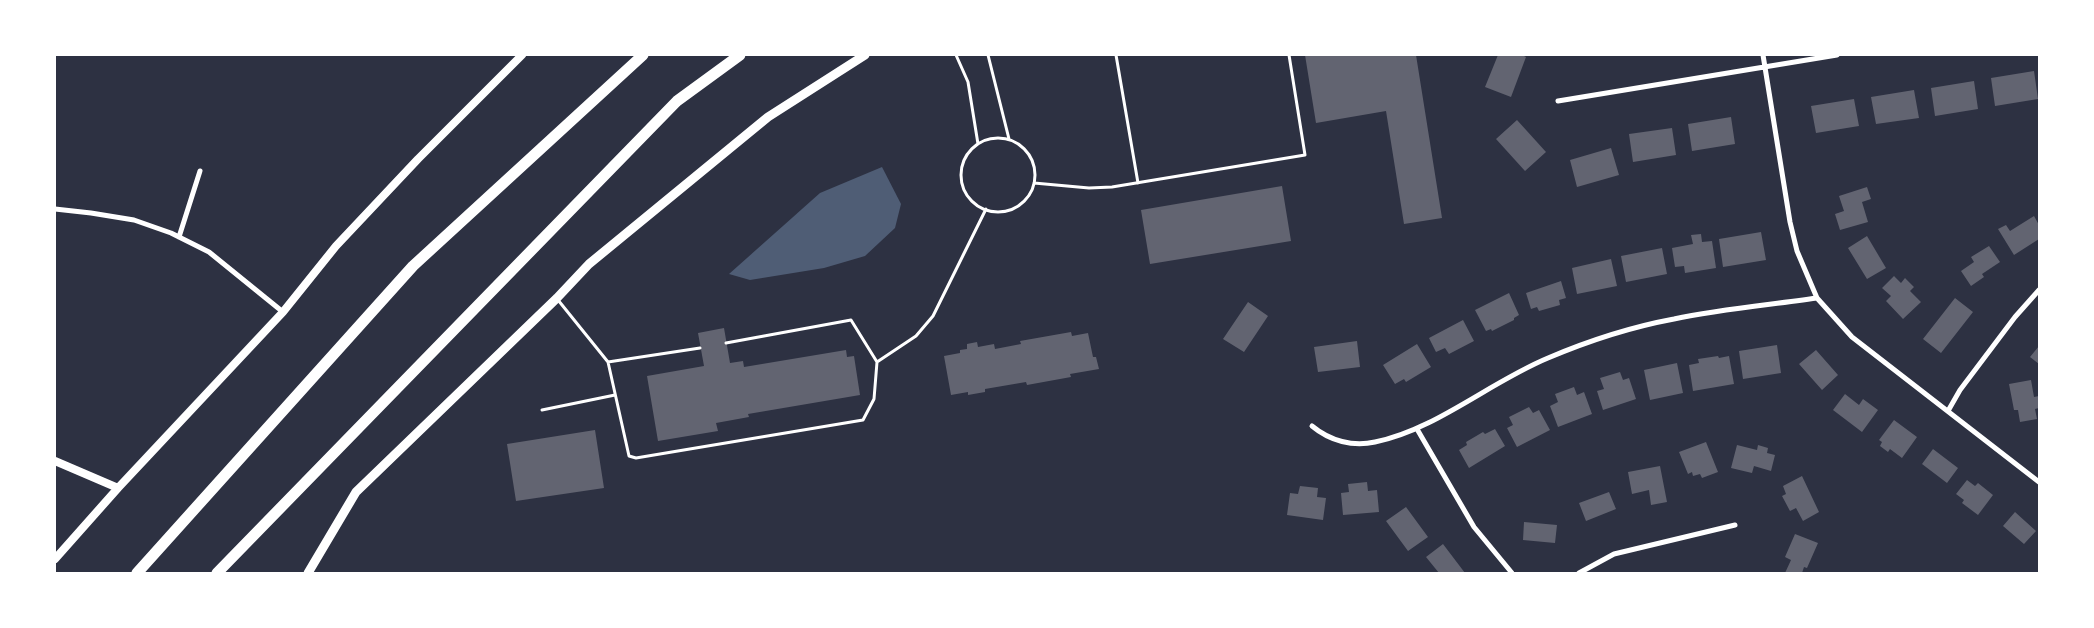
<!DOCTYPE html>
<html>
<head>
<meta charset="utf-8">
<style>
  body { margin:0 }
  #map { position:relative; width:2094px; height:628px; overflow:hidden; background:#2d3142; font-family:"Noto Sans",sans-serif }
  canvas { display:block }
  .frame { position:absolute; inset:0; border:56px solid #fff; pointer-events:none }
</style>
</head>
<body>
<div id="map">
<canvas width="2094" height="628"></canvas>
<div class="frame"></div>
</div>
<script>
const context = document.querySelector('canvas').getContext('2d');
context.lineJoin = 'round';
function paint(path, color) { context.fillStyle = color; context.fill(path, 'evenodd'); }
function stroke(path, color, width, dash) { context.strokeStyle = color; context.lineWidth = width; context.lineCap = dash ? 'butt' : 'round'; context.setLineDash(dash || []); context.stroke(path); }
const water = new Path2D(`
  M882,167L901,204L895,228L865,256L824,268L750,280L729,274L820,193Z`);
const building = new Path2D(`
  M1305,55H1416L1442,218L1404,224L1386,111L1316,123Z
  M1498,55H1522L1526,57L1511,97L1485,87Z
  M2034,71L2038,99L1995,106L1991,78Z
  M1974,81L1978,109L1935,116L1931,88Z
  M1914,90L1919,118L1876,124L1871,97Z
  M1854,99L1859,126L1816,133L1811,106Z
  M1731,117L1735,144L1692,151L1688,124Z
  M1517,120L1546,152L1525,171L1496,139Z
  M1672,128L1676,155L1633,162L1629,134Z
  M1611,148L1619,175L1577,187L1570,160Z
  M1282,186L1291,241L1150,264L1141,210Z
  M1867,187L1871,199L1862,202L1868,222L1840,230L1835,214L1844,211L1839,196Z
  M2034,216L2039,225V239L2014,255L1998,229L2006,225L2010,231Z
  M1761,232L1766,260L1723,267L1719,239Z
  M1701,234L1702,242L1712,241L1716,268L1685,273L1684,266L1675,267L1672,248L1693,244L1691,235Z
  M1867,236L1886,268L1867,279L1848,248Z
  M1989,246L2000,262L1982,274L1984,277L1971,286L1961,271L1974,262L1971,257Z
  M1662,248L1667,274L1626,282L1621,256Z
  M1611,259L1617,286L1577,294L1572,268Z
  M1894,276L1901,283L1905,278L1914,287L1910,291L1921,302L1903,319L1886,301L1891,296L1882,288Z
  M1561,281L1566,298L1559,300L1560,305L1539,311L1537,307L1531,309L1526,293Z
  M1509,293L1519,315L1514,318V320L1492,331L1491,329L1486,331L1475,310Z
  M1955,298L1973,312L1941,353L1923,339Z
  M1248,302L1268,316L1244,352L1223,339Z
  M1463,320L1474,341L1449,354L1445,348L1436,352L1429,338Z
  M724,328L730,363L743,361L744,367L846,350L847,357L854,356L860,395L748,414L749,417L716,423L718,431L658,441L647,376L704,366L698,333Z
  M1071,332L1072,336L1088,333L1093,357H1096L1099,369L1070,374L1071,377L1027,385L1026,382L985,389V392L968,395V392L951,395L944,356L960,353V350L967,349V344L977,342L978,347L994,344L995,349L1021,344L1020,341Z
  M1357,341L1360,367L1318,372L1314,347Z
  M1417,344L1431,367L1406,382L1404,379L1395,384L1383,365Z
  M1777,345L1781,373L1743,379L1739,351Z
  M2039,346V364L2030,357Z
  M1816,350L1838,375L1822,390L1799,364Z
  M1718,356L1719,358L1729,356L1734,384L1693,391L1689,365L1699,363L1698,359Z
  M1677,363L1683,393L1650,400L1644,370Z
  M1620,372L1623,380L1629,378L1636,399L1603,410L1597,391L1604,389L1600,378Z
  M2031,380L2034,397L2039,396V408L2035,409L2037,419L2020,422L2018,410H2014L2009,384Z
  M1574,387L1577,395L1584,392L1592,414L1558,427L1550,406L1558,402L1555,394Z
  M1845,394L1859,405L1863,399L1878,410L1862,432L1833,410Z
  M1529,407L1533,413L1539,410L1550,430L1517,447L1507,428L1513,425L1509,417Z
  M1894,420L1917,437L1902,458L1890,449L1888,452L1880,446L1882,442L1879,440Z
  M1495,429L1505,446L1469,468L1459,450L1467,445L1466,442L1483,432L1485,434Z
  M595,430L604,488L516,501L507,444Z
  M1706,442L1718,472L1702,478L1700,474L1693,476L1692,472L1688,474L1679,452Z
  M1737,445L1757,450L1758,445L1768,448L1767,453L1775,455L1771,471L1754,466L1752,473L1731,468Z
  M1933,449L1958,468L1947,483L1922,464Z
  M1660,466L1667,502L1651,505L1649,490L1632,494L1628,472Z
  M1802,476L1819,512L1803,521L1796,508L1790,511L1782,496L1786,494L1783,486Z
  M1967,480L1975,486L1978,483L1993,495L1978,515L1962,503L1964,500L1956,494Z
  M1367,482L1368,491L1377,490L1379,512L1343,515L1341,493L1349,492L1348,484Z
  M1300,486L1318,488L1317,497L1326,498L1323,520L1287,515L1290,493L1298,494Z
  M1609,492L1616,509L1586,521L1579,503Z
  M1406,507L1428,537L1408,551L1386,521Z
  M2015,512L2036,531L2024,544L2003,526Z
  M1524,522L1557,525L1555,543L1523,540Z
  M1795,534L1818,543L1807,568L1804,567L1802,573H1785L1791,560L1785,557Z
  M1443,544L1465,573H1439L1426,557Z`);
const service = new Path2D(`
  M956,55L968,82L978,144
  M988,55L1009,139
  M1116,55L1138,183
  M961 175a37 37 0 1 1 74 0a37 37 0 1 1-74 0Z
  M1034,183L1089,188L1112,187L1305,155L1289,55
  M558,300L608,362L629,456L636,458L863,420L874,399L877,362
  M726,343L851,320L877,362L916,336L933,316L986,209
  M608,362L700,348
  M542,410L615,395`);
const minor = new Path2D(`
  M1763,55L1790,222L1797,251L1817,298L1852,337L2039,482
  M1558,101L1837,55
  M55,209L91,213L134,220L171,233L209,252L283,312
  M179,237L200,171
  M1948,411L1960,390L2015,317L2039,290
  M1312,426C1330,441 1353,447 1375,442C1435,430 1490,382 1548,358C1588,341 1631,327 1674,319C1721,309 1769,305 1817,298
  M1417,429L1474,527L1512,573
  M1579,573L1614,554L1735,525`);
const tertiary = new Path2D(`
  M55,461L118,488
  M55,559L118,488L283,312L336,246L418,159L522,55`);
const secondary = new Path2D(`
  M308,573L356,492L557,298L589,264L768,117L865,55`);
const motorway = new Path2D(`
  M137,573L413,266L643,55
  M217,573L677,101L740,55`);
paint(water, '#4f5d75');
paint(building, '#626471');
stroke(service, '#fff', 3);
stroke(minor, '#fff', 5);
stroke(tertiary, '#fff', 8);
stroke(secondary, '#fff', 9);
stroke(motorway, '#fff', 11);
</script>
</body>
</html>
